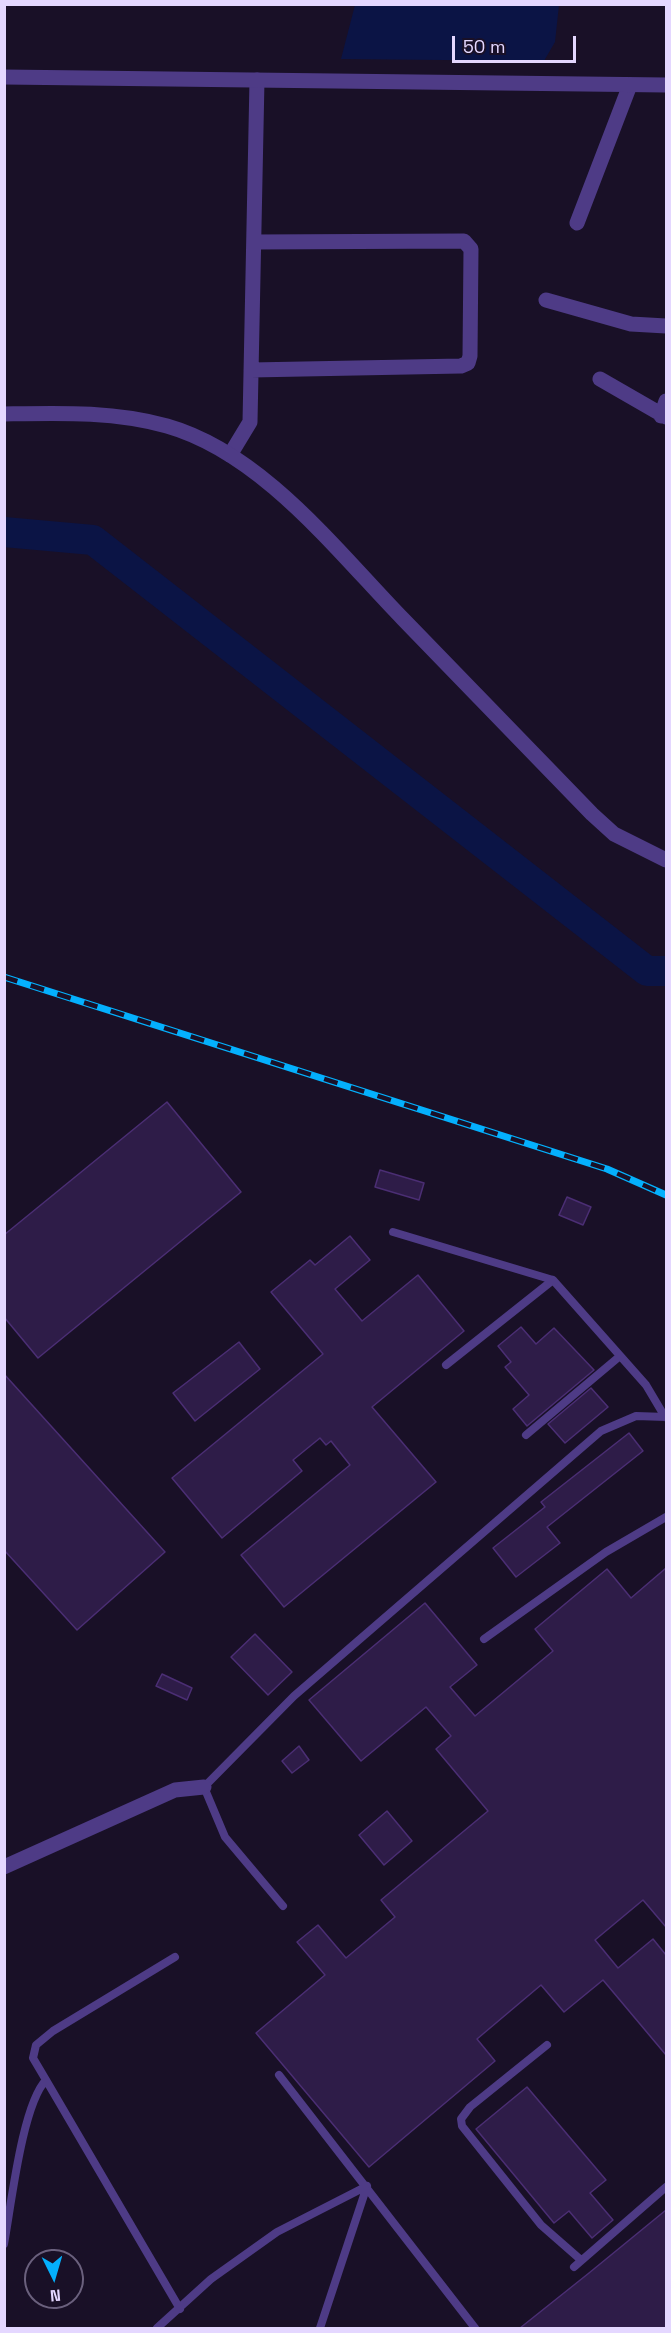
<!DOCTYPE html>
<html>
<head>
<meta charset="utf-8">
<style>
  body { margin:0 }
  #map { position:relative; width:671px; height:2333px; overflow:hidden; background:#191027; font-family:"Space Grotesk",sans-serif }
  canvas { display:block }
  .frame { position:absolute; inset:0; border:6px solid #e4d7ff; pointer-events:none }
  .north { position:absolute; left:24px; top:2249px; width:60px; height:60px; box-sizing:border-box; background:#191027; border:2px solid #6a607d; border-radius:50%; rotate:175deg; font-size:16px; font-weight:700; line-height:24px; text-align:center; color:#e4d7ff }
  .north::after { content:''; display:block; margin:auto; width:21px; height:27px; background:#04b0fd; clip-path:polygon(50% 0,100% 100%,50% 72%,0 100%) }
  .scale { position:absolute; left:452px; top:36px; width:124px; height:27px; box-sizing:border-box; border:3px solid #e4d7ff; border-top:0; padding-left:8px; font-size:18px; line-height:21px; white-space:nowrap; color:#e4d7ff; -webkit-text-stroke:4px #191027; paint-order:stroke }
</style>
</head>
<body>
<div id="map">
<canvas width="671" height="2333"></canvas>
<div class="frame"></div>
<div class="north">N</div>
<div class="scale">50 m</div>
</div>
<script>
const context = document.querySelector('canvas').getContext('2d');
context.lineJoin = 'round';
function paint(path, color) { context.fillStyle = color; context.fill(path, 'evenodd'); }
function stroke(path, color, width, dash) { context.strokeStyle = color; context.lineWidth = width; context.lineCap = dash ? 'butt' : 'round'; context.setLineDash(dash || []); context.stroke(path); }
const water = new Path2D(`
  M355,5V4L559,5L555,42L544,61L341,59Z`);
const river = new Path2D(`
  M4,532L93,540L647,971H666`);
const building = new Path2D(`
  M167,1102L241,1192L38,1358L4,1317V1235Z
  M380,1170L424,1183L419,1200L375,1187Z
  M567,1197L591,1207L583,1225L559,1215Z
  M350,1236L370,1260L335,1289L362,1321L418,1275L464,1331L372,1407L436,1482L284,1607L241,1555L350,1465L331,1441L326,1445L320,1438L293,1460L302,1471L222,1538L172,1478L323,1354L271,1292L310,1260L315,1265Z
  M521,1327L536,1344L554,1328L594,1370L527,1426L513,1409L529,1395L505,1367L511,1362L498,1346Z
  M239,1342L260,1369L195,1421L173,1393Z
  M4,1374L165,1552L77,1630L4,1550Z
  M591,1388L608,1407L565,1443L548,1424Z
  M629,1433L643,1451L547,1527L560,1543L516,1577L493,1548L545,1507L541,1502Z
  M666,1568V1927L643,1900L595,1940L618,1968L653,1939L666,1955V2055L603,1980L564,2012L541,1985L477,2039L495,2061L369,2167L256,2033L325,1975L297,1942L318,1925L346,1958L395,1917L381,1900L488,1811L436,1749L451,1736L426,1707L361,1761L309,1700L425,1603L477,1665L450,1687L475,1716L553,1651L535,1629L607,1569L631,1598Z
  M255,1634L292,1672L268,1695L231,1657Z
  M162,1674L192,1688L187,1700L156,1686Z
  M299,1746L309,1760L292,1773L282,1761Z
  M387,1811L412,1841L384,1865L359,1835Z
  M527,2087L606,2180L590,2193L613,2220L592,2238L569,2211L554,2223L476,2129Z
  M666,2210V2328H520L589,2273Z`);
const service = new Path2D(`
  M393,1232L553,1280L646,1385L665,1417
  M446,1365L553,1280
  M526,1435L620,1356
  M484,1639L606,1552L666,1517
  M283,1906L225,1837L204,1787L294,1696L601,1431L636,1416L666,1417
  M547,2045L470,2107L461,2119L462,2126L541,2225L581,2260
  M279,2075L475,2328
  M46,2080L33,2058L36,2045L53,2031L175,1957
  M4,2244C11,2207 22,2105 46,2080L180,2309
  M574,2267L666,2187
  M157,2328L211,2279L277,2232L367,2186
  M320,2328L367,2186`);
const minor = new Path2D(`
  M577,223L630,85
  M546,300L631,324L666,326
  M251,370L461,366L468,363L470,356L471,249L464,241L254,242
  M600,379L666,417
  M661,416L666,401
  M230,455L250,422L257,80
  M4,1867L175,1790L204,1787`);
const tertiary = new Path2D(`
  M4,77L666,85
  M4,414C59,413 114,411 167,426C262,453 336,550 403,619C466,684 529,749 592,814L614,834L666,860`);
const rail = new Path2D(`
  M4,977L607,1169L666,1195`);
paint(water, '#0b1445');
stroke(river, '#0b1445', 30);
paint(building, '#2e1c48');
stroke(building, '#4b2e74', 1.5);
stroke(service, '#4e3b86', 8);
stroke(minor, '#4e3b86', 15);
stroke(tertiary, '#4e3b86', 15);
stroke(rail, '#04b0fd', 7);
stroke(rail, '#191027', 4.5, [14]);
</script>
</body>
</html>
